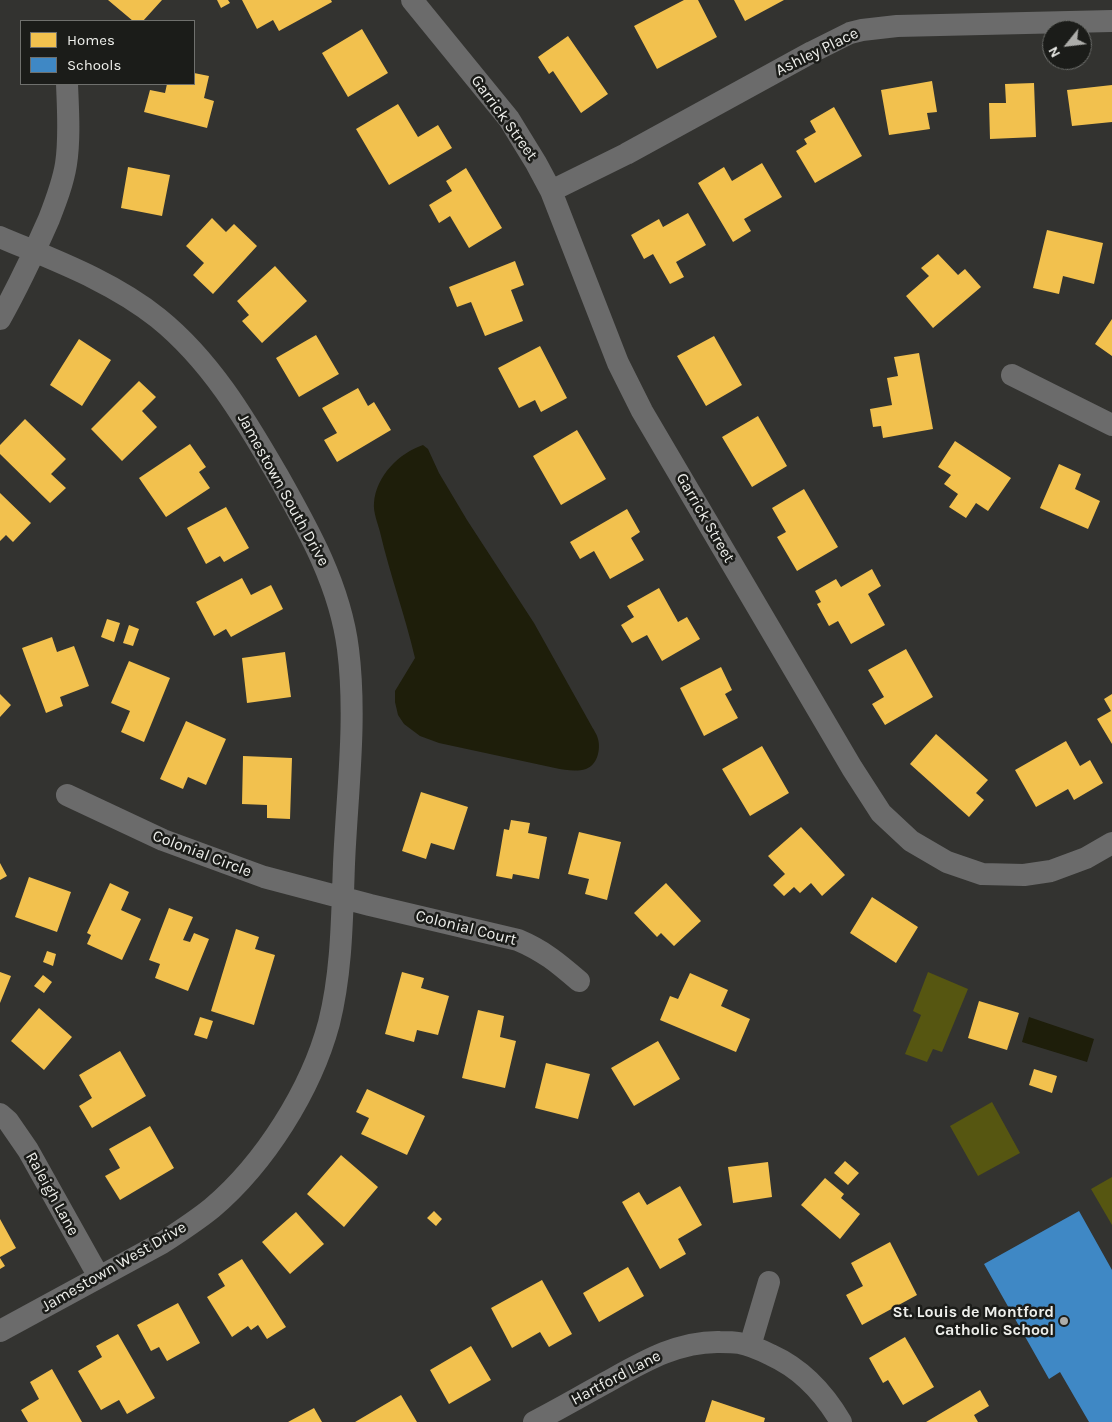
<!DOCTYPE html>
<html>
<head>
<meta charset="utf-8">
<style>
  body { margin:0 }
  #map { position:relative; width:1112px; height:1422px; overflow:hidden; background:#333330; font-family:Karla,sans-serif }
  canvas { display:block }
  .legend { position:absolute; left:20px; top:20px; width:175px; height:65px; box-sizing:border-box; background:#1b1c19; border:1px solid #6f706d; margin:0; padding:6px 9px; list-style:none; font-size:15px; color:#eeefeb }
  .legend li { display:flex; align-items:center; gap:10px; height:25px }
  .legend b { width:25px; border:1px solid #6f706d }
  .north { position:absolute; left:1042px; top:20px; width:50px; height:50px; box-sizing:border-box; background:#1b1c19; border:1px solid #6f706d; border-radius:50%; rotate:241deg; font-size:14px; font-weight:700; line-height:20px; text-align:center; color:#eeefeb }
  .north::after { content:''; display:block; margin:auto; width:18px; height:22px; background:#adadaa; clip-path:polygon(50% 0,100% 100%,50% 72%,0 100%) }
</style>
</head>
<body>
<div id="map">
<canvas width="1112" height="1422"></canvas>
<ul class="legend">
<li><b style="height:14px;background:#f2c14e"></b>Homes</li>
<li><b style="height:14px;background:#3f88c5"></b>Schools</li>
</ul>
<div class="north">N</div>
</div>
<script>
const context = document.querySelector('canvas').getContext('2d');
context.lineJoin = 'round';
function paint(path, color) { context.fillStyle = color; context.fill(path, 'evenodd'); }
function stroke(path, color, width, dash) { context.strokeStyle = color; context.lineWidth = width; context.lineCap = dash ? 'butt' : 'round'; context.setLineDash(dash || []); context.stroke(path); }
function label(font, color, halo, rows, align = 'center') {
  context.font = font + ' Karla,sans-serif'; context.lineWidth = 5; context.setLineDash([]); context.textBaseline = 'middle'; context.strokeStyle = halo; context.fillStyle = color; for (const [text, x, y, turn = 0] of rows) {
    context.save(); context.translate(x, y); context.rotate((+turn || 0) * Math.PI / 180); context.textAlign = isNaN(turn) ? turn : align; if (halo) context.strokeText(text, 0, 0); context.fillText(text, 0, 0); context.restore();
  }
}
const green = new Path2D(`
  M928,972L968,989L942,1052L933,1049L927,1062L905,1054L921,1015L913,1011Z
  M992,1102L1020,1153L978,1176L950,1126Z
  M1112,1177V1225L1091,1189Z`);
const water = new Path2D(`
  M423,445L428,449L439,473L467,520L534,623L591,725C593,729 597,734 598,739C601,750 597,765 586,769C576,772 565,770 555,768L439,743L420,736L404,724L398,715L395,702V691L415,658C405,615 390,575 380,532C378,524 373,512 374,503C376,476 399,453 423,445Z
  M1029,1017L1094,1039L1087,1062L1022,1042Z`);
const homes = new Path2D(`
  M108,0H162L143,21H133Z
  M217,0H228L230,3L221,8Z
  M242,0H331L332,2L279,31L273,20L257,29Z
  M684,0H698L717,37L657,69L634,26Z
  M734,0H784L745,21Z
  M362,29L388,73L348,97L322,53Z
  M568,36L608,94L581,113L553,71L549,74L538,57Z
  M194,73L209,76L204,98L214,101L207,128L144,112L150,90L165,93L167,84H194Z
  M932,81L937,112L927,113L930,129L889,135L881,90Z
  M1034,83L1036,137L990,139L989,103H1006L1005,84Z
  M1112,85V122L1072,126L1067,90Z
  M398,104L418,137L438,125L452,148L389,185L356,129Z
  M834,107L862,156L815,183L796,151L807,144L804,139L816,132L810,121Z
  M762,163L782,197L744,219L751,231L733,242L698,183L724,167L732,181Z
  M128,167L170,175L162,216L121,208Z
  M466,168L502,228L469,248L450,216L439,223L429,205L452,191L446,181Z
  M688,213L706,245L676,262L684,277L670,284L653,254L644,259L631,235L659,219L663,227Z
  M212,218L226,232L234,224L257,246L213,294L193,275L204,263L186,246Z
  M1047,230L1103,243L1094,284L1063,276L1059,294L1033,288Z
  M938,254L958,275L965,269L981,287L933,328L906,296L929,276L921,268Z
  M515,261L524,285L511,290L523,321L485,336L471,302L457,307L449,287Z
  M275,266L307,301L262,343L242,321L249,315L237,301Z
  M1112,319V356L1095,344Z
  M316,335L339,374L299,397L276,358Z
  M714,336L742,385L706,406L677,356Z
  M79,339L111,360L82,406L50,385Z
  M540,346L567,398L541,412L535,400L519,408L498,368Z
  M919,353L933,429L883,438L881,426L873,427L870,409L892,405L887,378L898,376L894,357Z
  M139,381L156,397L142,411L157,427L122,461L91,429Z
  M358,388L368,406L374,402L391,430L337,462L324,440L337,433L322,408Z
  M758,416L787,466L752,487L722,437Z
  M25,419L66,459L51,474L66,488L50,503L0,454V445Z
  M577,430L606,479L561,505L533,456Z
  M955,441L1011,478L988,511L976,503L966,518L949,507L958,494L944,484L951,475L938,467Z
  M190,444L206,467L199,472L210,488L166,517L139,478Z
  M1059,464L1081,474L1075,489L1100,501L1088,529L1040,508Z
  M804,489L838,547L797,571L777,537L786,532L772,508Z
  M0,493L31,523L13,542L6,535L0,541Z
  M226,507L249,548L224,562L220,556L206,564L187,528Z
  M627,509L640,532L631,538L644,560L610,579L594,551L580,559L570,542Z
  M872,569L881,586L868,594L885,625L851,644L838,621L829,626L817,604L821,602L815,591L836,579L841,587Z
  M242,578L251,595L271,585L283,609L231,637L226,629L214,636L196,602Z
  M659,588L678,622L687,617L700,639L662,661L647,635L632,643L621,625L634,617L627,606Z
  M107,619L120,623L114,642L101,637Z
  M129,625L139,629L133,646L123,643Z
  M52,637L57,652L74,646L89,686L60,697L63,706L46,713L22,648Z
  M906,649L933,697L885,725L872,704L884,697L868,670Z
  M285,652L291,697L247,703L242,658Z
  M129,661L170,678L144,742L121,732L130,711L111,703Z
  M721,667L732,690L725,694L738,718L704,736L680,688Z
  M0,694L11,705L0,717Z
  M1112,694V744L1097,719L1111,711L1104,699Z
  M186,721L226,739L206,785L188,777L183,789L160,779Z
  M936,734L988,780L976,793L984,800L969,817L910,764Z
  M1066,741L1080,766L1090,760L1103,783L1074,800L1068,789L1036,807L1015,770Z
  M762,746L789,793L750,816L722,769Z
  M243,756L292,758L290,819L267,818V805L242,804Z
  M421,792L468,807L454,850L431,843L426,859L402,851Z
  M511,820L530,823L528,833L547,837L539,879L513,874L512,879L496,876L504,829L509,830Z
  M801,827L845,875L822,896L811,883L800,893L794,887L784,896L773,885L785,874L768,856Z
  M579,832L621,842L607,900L585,894L589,879L568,874Z
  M0,863L7,876L0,880Z
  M29,877L71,892L57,932L15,917Z
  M110,883L129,892L121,910L141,919L122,960L87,944L91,935L87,933Z
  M666,883L701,921L674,946L661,933L657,937L634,913Z
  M872,897L918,927L896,963L850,933Z
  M169,908L193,917L183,940L190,942L194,933L209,939L188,991L155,978L160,964L149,960Z
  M236,929L259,937L255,949L275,955L254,1025L211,1011Z
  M47,951L56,954L53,966L43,962Z
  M0,972L11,976L0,1003Z
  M402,972L424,978L421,988L449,996L438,1035L417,1030L414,1042L385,1034Z
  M690,973L728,990L721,1006L750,1019L736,1052L660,1020L670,996L678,999Z
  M43,975L52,982L44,993L34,986Z
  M979,1001L1019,1013L1007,1050L968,1038Z
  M39,1008L72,1037L44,1070L11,1041Z
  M478,1010L504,1016L500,1037L516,1041L505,1088L462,1078Z
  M200,1017L213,1021L207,1039L194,1035Z
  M658,1041L680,1079L634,1106L611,1068Z
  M120,1051L146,1096L92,1128L79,1106L92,1098L79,1075Z
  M546,1063L590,1074L578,1119L535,1108Z
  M1034,1069L1057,1076L1052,1093L1029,1085Z
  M367,1089L425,1116L407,1155L361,1134L369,1118L356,1112Z
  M150,1126L174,1168L120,1200L105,1176L120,1168L109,1149Z
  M341,1155L378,1187L344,1227L307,1194Z
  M845,1161L859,1173L848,1185L834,1173Z
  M768,1162L772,1197L733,1203L728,1167Z
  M825,1178L844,1194L841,1198L860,1214L840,1239L801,1205Z
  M680,1186L702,1225L678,1239L686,1254L660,1269L622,1202L639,1192L647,1205Z
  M434,1211L442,1219L436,1226L427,1218Z
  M296,1212L324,1244L290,1274L262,1242Z
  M0,1219L16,1248L0,1257Z
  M890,1242L917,1295L862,1325L846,1295L863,1286L851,1263Z
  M0,1258L5,1266L0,1269Z
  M242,1259L286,1327L267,1339L258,1325L251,1330L248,1326L232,1337L207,1297L225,1286L218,1274Z
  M628,1267L644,1296L599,1322L583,1293Z
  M542,1280L572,1334L549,1347L540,1332L512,1348L491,1308Z
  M178,1303L200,1343L167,1361L159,1347L151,1351L137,1325Z
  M118,1334L155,1398L127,1414L119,1400L101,1410L78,1371L102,1357L96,1346Z
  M905,1337L934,1387L903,1405L888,1380L883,1383L869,1358Z
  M471,1346L491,1380L449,1404L430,1370Z
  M52,1369L82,1422H28L21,1410L39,1399L30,1382Z
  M980,1390L989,1406L974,1415L978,1422H926Z
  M401,1395L417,1422H355Z
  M712,1400L765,1418L764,1422H705Z
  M314,1408L322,1422H288Z`);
const schools = new Path2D(`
  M1079,1211L1112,1270V1422H1089L1060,1372L1049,1379L984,1264Z`);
const street = new Path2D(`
  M412,0L509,119L536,163L551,191L618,363L642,411L852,768L881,813L911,841L947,862L982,874L1024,875L1051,871L1086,858L1112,843
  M551,191L626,154L812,52L850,33L862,30L897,26L1112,21
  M0,237C54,260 112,281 158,318C210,360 244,417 277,474C308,529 340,585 348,649C357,720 347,793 344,864C342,917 342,971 329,1023C311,1090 265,1163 212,1208C196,1221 179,1232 162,1243L0,1331
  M0,319C18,287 34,253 49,219C56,201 63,183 66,164C70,138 68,110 67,84
  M1012,375L1112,425
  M67,795L163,840L264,877L370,905L518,940C544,951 558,963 579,981
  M0,1114L8,1121L28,1150L99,1277
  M750,1346L769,1282
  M534,1422C559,1409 583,1395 607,1382C643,1362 678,1341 720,1342C726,1342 733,1342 739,1343C750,1345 761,1350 771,1355C802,1369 824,1393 841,1422`);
const markers = [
  [1064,1321,5,"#adadaa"]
];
const streetNames = [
  ["Ashley Place",817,52,-26],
  ["Garrick Street",504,118,54],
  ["Jamestown South Drive",283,490,61],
  ["Garrick Street",705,518,60],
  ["Colonial Circle",202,854,21],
  ["Colonial Court",466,928,14],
  ["Raleigh Lane",52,1194,61],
  ["Jamestown West Drive",114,1267,-30],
  ["Hartford Lane",616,1378,-28]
];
const poiNames = [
  ["St. Louis de Montford",1054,1312],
  ["Catholic School",1054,1330]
];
paint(green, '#565611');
paint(water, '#1e1e0a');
paint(homes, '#f2c14e');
paint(schools, '#3f88c5');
stroke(street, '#6b6b6b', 22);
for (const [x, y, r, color] of markers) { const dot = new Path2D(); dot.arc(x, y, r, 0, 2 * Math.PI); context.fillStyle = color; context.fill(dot); stroke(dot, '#1b1c19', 2); }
label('16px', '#eeefeb', '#1b1c19', streetNames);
label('bold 16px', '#eeefeb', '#1b1c19', poiNames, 'right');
</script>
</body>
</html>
